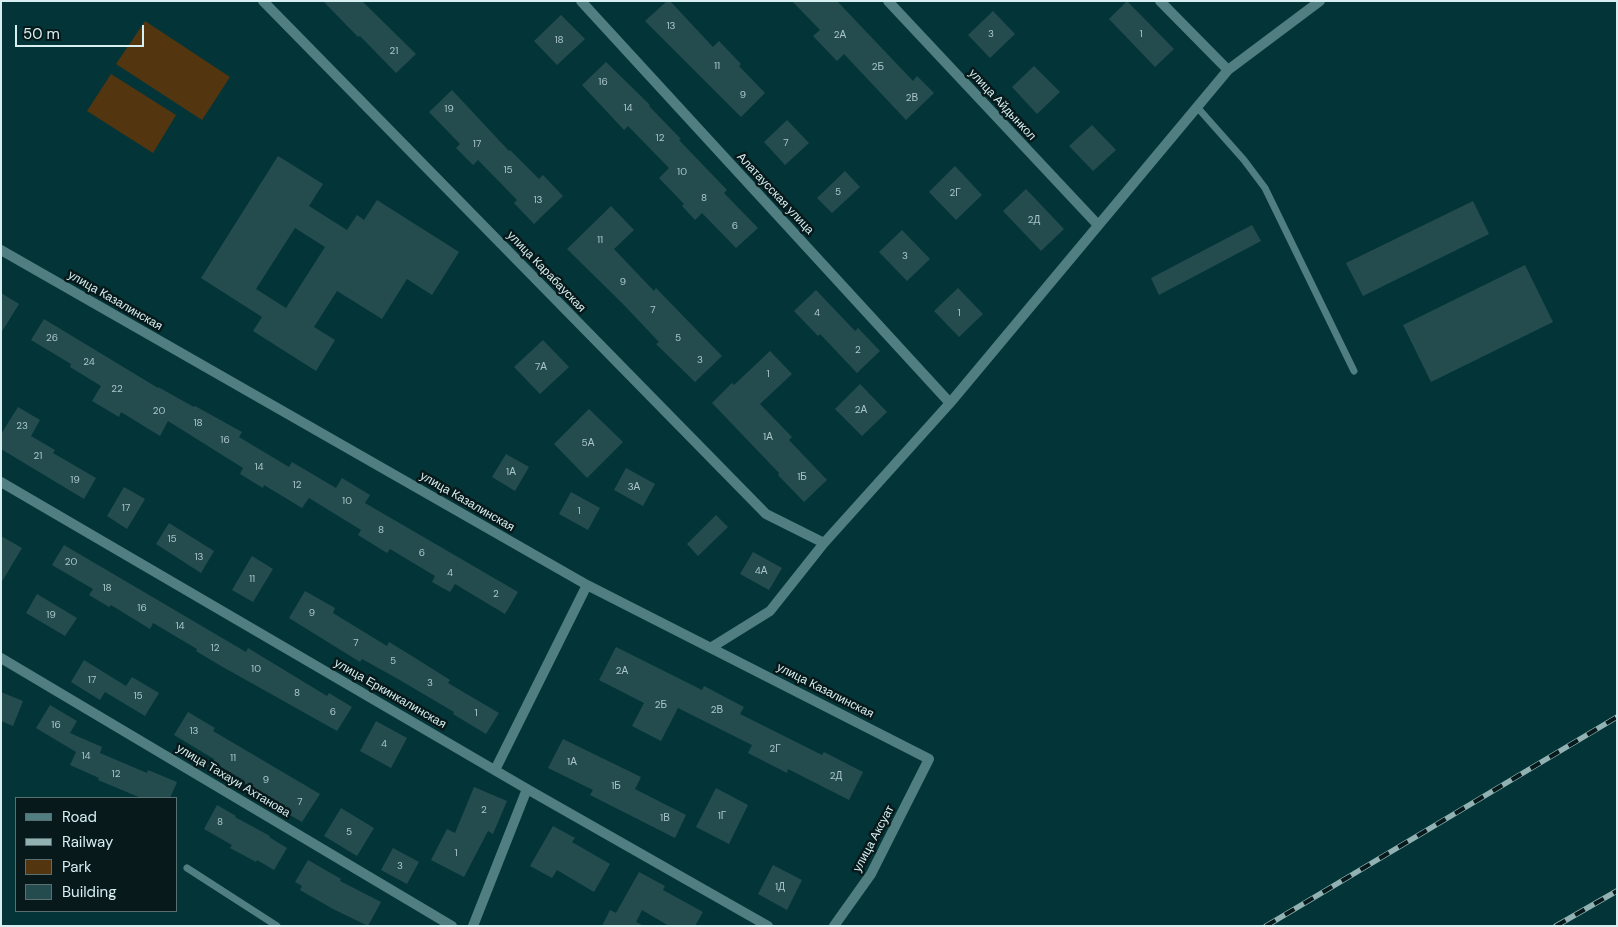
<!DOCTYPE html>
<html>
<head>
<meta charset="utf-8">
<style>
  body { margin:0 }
  #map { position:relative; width:1618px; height:927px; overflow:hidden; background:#033538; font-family:"DM Sans",sans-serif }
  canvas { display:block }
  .frame { position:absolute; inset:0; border:2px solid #d7eff0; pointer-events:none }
  .legend { position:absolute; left:15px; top:797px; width:162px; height:115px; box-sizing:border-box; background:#07191b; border:1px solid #5a6f70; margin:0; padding:6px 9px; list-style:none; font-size:15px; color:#d7eff0 }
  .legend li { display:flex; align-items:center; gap:10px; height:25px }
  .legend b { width:25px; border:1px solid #5a6f70 }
  .scale { position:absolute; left:15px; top:25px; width:129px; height:22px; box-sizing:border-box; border:2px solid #d7eff0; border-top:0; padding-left:6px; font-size:15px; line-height:18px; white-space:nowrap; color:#d7eff0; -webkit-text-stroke:4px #07191b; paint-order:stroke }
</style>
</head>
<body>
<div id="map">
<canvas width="1618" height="927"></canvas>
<div class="frame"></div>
<ul class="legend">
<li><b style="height:6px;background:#507e81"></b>Road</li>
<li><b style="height:6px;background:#91b1b3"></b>Railway</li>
<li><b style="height:14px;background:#53350f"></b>Park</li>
<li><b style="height:14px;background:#244c4e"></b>Building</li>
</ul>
<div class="scale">50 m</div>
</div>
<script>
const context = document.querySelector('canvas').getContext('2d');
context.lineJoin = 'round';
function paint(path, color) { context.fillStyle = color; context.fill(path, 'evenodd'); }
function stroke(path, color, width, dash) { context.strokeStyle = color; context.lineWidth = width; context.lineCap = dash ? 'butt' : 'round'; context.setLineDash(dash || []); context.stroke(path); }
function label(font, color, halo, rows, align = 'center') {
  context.font = font + ' "DM Sans",sans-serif'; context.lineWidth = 5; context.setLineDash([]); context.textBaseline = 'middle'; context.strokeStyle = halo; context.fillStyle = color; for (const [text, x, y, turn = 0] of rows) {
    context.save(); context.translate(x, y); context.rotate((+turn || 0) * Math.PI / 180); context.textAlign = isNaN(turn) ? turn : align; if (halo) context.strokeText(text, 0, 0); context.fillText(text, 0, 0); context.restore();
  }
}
const green = new Path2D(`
  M145,21L230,77L202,120L116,64Z
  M111,74L176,115L153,153L87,111Z`);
const building = new Path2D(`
  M323,1H362L416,54L396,73L360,36L358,37Z
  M667,1H670L713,47L719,41L741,64L739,66L765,93L741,117L645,21Z
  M792,1H837L913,81L917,76L934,93L906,120L844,54L837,61L813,36L820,30Z
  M1127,1L1174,49L1155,67L1109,19Z
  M993,11L1015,34L990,58L968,35Z
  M561,15L585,39L557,65L534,41Z
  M606,62L650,105L649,106L681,139L679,140L727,190L724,193L758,228L736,248L702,213L695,220L682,206L684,204L659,178L669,168L628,126L624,130L582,85Z
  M1034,66L1060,92L1037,114L1012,87Z
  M452,90L509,151L510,150L539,179L543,175L563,196L534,224L514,203L517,200L478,160L473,165L456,148L460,144L429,112Z
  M787,120L809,143L785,165L764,142Z
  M1092,125L1116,150L1093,171L1069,146Z
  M278,156L323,184L309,206L347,230L357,215L364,220L377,200L459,252L432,295L407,279L382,319L337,291L314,327L335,340L316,371L253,331L262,317L201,278ZM295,228L325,247L286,308L256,289Z
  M955,166L982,195L956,220L929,192Z
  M845,171L860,187L832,213L817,198Z
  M1026,189L1064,229L1041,251L1003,211Z
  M1473,201L1489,234L1363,296L1346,263Z
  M611,206L634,230L614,249L654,291L656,288L722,356L695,382L656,344L659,342L622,303L567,249Z
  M1252,225L1261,241L1159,295L1151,278Z
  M902,230L930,259L907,281L879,252Z
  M1525,265L1553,322L1431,382L1403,325Z
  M958,288L983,314L959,337L934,311Z
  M816,290L855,331L858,328L880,351L857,373L820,334L818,336L794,311Z
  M1,293L19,304L1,333Z
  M44,319L158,388V387L194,407L195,406L242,432L239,437L289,467L292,462L336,488L342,478L370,495L365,503L518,592L505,614L455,584L450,592L432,582L435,576L390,549L387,553L358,535L361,530L309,498L302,508L264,485L263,488L240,474L243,468L168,421L160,436L121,412L119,417L92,401L101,386L70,367L71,364L31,340Z
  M543,340L569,367L540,394L514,367Z
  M770,351L792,374L760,404L792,437L789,440L827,480L804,502L778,475L779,473L712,403L732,383L734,385Z
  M860,384L887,412L862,436L835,409Z
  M18,407L40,420L31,436L55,450L53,453L96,478L84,499L1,449V434Z
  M589,409L623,442L587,478L554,444Z
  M506,454L529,467L515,491L492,477Z
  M626,468L655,484L643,506L614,490Z
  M124,487L145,499L127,529L107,516Z
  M571,492L600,508L588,530L559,514Z
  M716,515L728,527L698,556L687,544Z
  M169,523L214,551L201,573L156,544Z
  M1,536L22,548L1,583Z
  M64,545L246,652L248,648L327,696L329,693L352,707L337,731L221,666L196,651L197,649L153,623L150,629L111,605L109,607L89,595L93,589L52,565Z
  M753,552L782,568L769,590L740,574Z
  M252,556L273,569L253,602L232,590Z
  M305,591L335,608L333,613L387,646L389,642L412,656L450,680L448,683L499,713L486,734L453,714L454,712L398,679L362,659L360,662L289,618Z
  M37,594L77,618L65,636L26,613Z
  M616,647L702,690L704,686L744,707L740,714L822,755L824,752L863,772L849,800L788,769L787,773L748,753L752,745L678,708L661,741L632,726L644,703L599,680Z
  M84,660L126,686L132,677L159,693L145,716L105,692L100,700L71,682Z
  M1,692L23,701L13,726L1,721Z
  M50,705L77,721L70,733L102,747L100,753L147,773L148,770L177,782L170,798H141L98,780L99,778L70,765L76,752L36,728Z
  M188,712L215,728L213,731L320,794L302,822L281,810L283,807L244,783L245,781L213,762L214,759L174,735Z
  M376,721L407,738L391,768L360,751Z
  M563,739L641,777L635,789L686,815L675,838L590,795L593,790L548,768Z
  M474,787L507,801L493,834L488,831L464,877L431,860L447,829L455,833Z
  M716,788L748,805L729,844L696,827Z
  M217,805L236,816L235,817L270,836L269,837L287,848L274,870L257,860L256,862L230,848L232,845L204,829Z
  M341,808L374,828L357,856L324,836Z
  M553,826L575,838L572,842L610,864L594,892L557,870L552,878L530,866Z
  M393,848L419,862L407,884L381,870Z
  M308,860L341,879L340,881L381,902L368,926L333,909L300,890L302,886L295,882Z
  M773,865L802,880L787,910L758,894Z
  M639,872L665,886L663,890L703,912L695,926H669L642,910L636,922L644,926H602L610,910L616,913Z`);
const service = new Path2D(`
  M1197,107L1244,160L1265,188L1354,371
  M187,868L277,926`);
const minor = new Path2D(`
  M263,1L766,514L824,543
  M581,1L950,403
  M888,1L1098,225
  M1160,1L1228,70
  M1,250L587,585L929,759L871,874L834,926
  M1,482L527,789L768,926
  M712,647L770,611L824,543L950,403L1228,70L1320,1
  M1,658L452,926
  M495,770L587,585
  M473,926L527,789`);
const rail = new Path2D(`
  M1266,926L1617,717
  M1556,926L1617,891`);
const numberNames = [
  ["13",671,26],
  ["3",991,34],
  ["1",1141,34],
  ["2А",840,35],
  ["18",559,40],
  ["21",394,51],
  ["11",717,66],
  ["2Б",878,67],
  ["16",603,82],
  ["9",743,95],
  ["2В",912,98],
  ["14",628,108],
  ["19",449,109],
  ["12",660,138],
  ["7",786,143],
  ["17",477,144],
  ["15",508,170],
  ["10",682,172],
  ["5",838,192],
  ["2Г",955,193],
  ["8",704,198],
  ["13",538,200],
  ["2Д",1034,220],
  ["6",735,226],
  ["11",600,240],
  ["3",905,256],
  ["9",623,282],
  ["7",653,310],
  ["4",817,313],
  ["1",959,313],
  ["26",52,338],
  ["5",678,338],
  ["2",858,350],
  ["3",700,360],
  ["24",89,362],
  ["7А",541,367],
  ["1",768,374],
  ["22",117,389],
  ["2А",861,410],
  ["20",159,411],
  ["18",198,423],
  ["23",22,426],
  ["1А",768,437],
  ["16",225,440],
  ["5А",588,443],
  ["21",38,456],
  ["14",259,467],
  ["1А",511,472],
  ["1Б",802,477],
  ["19",75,480],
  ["12",297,485],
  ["3А",634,487],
  ["10",347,501],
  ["17",126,508],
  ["1",579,511],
  ["8",381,530],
  ["15",172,539],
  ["6",422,553],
  ["13",199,557],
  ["20",71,562],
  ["4А",761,571],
  ["4",450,573],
  ["11",252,579],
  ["18",107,588],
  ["2",496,594],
  ["16",142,608],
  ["9",312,613],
  ["19",51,615],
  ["14",180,626],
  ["7",356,643],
  ["12",215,648],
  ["5",393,661],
  ["10",256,669],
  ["2А",622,671],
  ["17",92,680],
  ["3",430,683],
  ["8",297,693],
  ["15",138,696],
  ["2Б",661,705],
  ["2В",717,710],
  ["6",333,712],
  ["1",476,713],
  ["16",56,725],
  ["13",194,731],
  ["4",384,744],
  ["2Г",775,749],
  ["14",86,756],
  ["11",233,758],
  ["1А",572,762],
  ["12",116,774],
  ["2Д",836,776],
  ["9",266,780],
  ["1Б",616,786],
  ["7",300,802],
  ["2",484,810],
  ["1Г",722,816],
  ["1В",665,818],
  ["8",220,822],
  ["5",349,832],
  ["1",456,853],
  ["3",400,866],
  ["1Д",780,887]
];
const streetNames = [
  ["улица Айдынкол",1002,105,47],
  ["Алатаусская улица",775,194,47],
  ["улица Карабауская",546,272,46],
  ["улица Казалинская",115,301,30],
  ["улица Казалинская",467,502,30],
  ["улица Казалинская",825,691,27],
  ["улица Еркинкалинская",390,694,30],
  ["улица Тахауи Ахтанова",233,781,31],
  ["улица Аксуат",874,839,-62]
];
paint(green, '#53350f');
paint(building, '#244c4e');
stroke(service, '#507e81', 7);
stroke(minor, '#507e81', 10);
stroke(rail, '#91b1b3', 5.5);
stroke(rail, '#07191b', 4, [11]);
label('10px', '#aac6c8', null, numberNames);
label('12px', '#d7eff0', '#07191b', streetNames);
</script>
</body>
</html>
